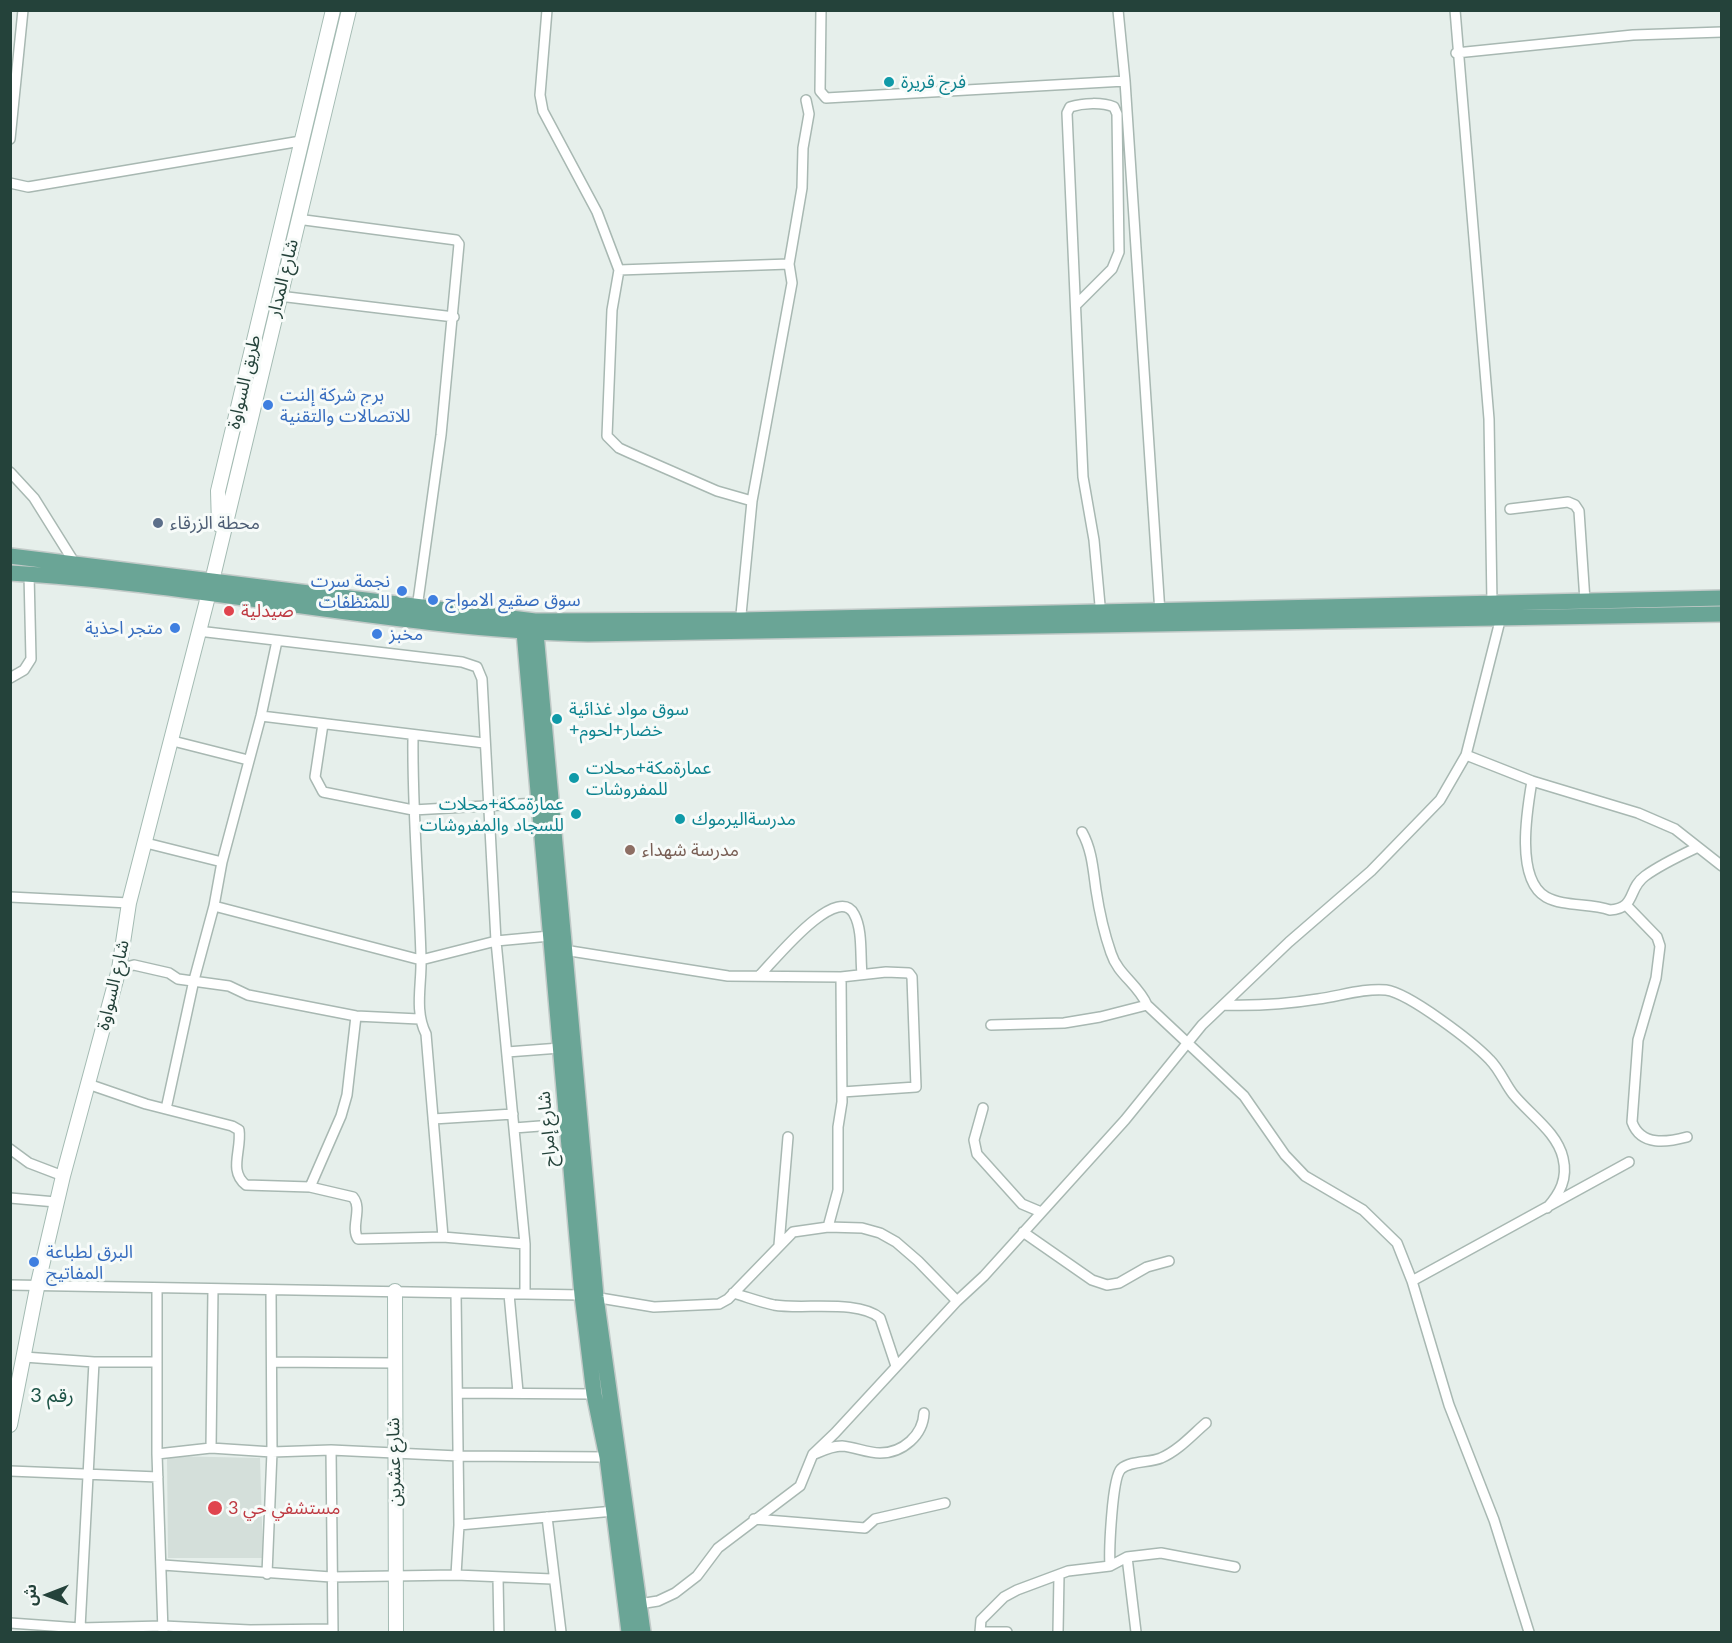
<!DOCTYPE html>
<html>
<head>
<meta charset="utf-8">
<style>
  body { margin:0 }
  #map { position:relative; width:1732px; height:1643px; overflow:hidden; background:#e6efeb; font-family:Lato,"Noto Sans Arabic",sans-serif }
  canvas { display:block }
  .frame { position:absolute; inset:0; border:12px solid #24423a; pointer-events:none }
  .north { position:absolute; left:18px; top:1565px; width:60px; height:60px; -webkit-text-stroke:4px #f7fbf9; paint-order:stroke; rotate:270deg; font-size:16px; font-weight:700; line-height:24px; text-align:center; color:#24423a }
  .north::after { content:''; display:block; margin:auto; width:21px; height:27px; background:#24423a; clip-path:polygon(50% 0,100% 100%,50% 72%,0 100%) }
</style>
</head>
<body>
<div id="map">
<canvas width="1732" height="1643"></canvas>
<div class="frame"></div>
<div class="north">ش</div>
</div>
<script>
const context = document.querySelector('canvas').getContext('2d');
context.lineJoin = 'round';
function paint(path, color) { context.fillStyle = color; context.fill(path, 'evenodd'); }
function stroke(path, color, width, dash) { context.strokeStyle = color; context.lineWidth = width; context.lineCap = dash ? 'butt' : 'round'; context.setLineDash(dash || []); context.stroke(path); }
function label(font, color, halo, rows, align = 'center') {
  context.font = font + ' Lato,"Noto Sans Arabic",sans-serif'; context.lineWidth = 6; context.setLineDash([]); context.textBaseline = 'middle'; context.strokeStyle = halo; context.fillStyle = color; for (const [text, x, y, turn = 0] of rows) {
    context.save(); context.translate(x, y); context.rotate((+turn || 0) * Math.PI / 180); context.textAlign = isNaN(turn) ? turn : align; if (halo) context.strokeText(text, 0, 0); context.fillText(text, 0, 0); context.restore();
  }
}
const built = new Path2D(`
  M167,1456L260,1458L263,1558H168Z`);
const street = new Path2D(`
  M547,10L540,95L543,111L597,212L619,270L789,264
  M821,10L820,91L826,98L1125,81
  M1118,10L1125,81L1160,613
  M1455,10L1489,419L1492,603
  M1456,53L1633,35L1722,32
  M10,139L23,10
  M10,183L28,187L301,141
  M297,219L456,240L459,244L441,435L417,608
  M619,270L612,310L607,436L619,448L630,453L717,491L752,501
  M279,296L454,317
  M1076,305L1112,269L1119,252L1117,114L1114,107C1102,102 1083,103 1070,107L1067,113L1083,477L1094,540L1101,616
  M10,472L34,498L74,562
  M1510,509L1568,502L1575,505L1579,511L1585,601
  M740,625L752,501L792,283L789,264L802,188L803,148L809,114L806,100
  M198,631L462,662L477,667L482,679L496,941L525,1244V1294
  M10,678L24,670L31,659L29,574
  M261,716L484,743
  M323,724L315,777L323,792L413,810L538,803
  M413,736C412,810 419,884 421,958C422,984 414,1010 426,1034L443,1237L525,1244
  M173,741L248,760
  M1466,755L1532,781L1638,813L1675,829L1722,866
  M1532,781C1527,810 1515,879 1546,897C1564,907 1590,903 1610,910C1637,908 1627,889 1645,876C1660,865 1679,856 1696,848
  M1082,832C1092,850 1093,869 1096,890C1099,910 1104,933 1111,953C1118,975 1138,984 1147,1005
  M146,843L222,862
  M10,897L129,903
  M214,906L421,960L496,941L550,936
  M1627,906L1657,937L1660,946L1656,978L1638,1040L1632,1122C1641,1147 1668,1142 1687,1137
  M564,950L728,976L841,977L886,972L909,973L912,977L916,1087L842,1092
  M119,969L134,965L169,973L178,979L229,986L248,995L356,1016L419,1019
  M760,975C773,962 837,882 854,914C863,930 860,956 862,974
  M1223,1005C1254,1006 1287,1004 1318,999C1340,996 1364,988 1386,990C1409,993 1473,1042 1490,1060C1500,1070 1505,1084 1513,1094C1530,1115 1557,1132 1563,1158C1568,1179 1560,1193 1547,1208
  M991,1025L1064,1023L1100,1017L1147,1005L1244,1096L1285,1155L1305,1176L1363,1210L1397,1243L1412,1281L1449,1405L1494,1520L1529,1632
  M507,1052L560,1048
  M88,1084L146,1104L232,1126L239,1130C242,1150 228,1171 246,1185L310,1187L353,1197C363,1209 350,1227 358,1239L443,1237
  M983,1108L974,1140L977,1154L1022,1204L1041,1212
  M166,1109L194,980L214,906L222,862L261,716L277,641
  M433,1119L513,1114
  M514,1128L566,1124
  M10,1149L29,1163L63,1176
  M310,1187L341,1116L347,1095L356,1016
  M10,1198L56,1202
  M828,1227L838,1190V1127L842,1102L841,977
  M1023,1232L1092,1280L1107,1285L1119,1283L1147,1267L1169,1261
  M779,1245L788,1137
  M1412,1281L1629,1162
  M10,1285L582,1295L654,1307L719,1304L728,1299L793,1232L828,1227L862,1228L880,1233L896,1242L918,1261L957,1301
  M157,1289V1454L163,1632
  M733,1293C747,1297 760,1302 774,1305C802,1310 858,1299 880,1318L896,1366
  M456,1294L459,1525L456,1575
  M509,1294L518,1392
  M24,1357L94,1362H157
  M273,1362L394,1363
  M458,1393L594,1394
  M211,1448L213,1289
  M331,1450L333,1632
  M157,1454L211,1448L272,1452L331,1450L458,1456L607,1457
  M815,1454C824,1450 832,1446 842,1446C855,1447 867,1453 880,1453C903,1453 923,1435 924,1413
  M10,1471L158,1477
  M547,1517L561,1632
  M754,1519L865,1528L875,1519L945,1503
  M459,1525L614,1511
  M1127,1557L1136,1632
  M163,1565L331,1577L456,1575L552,1579
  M1110,1566C1109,1550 1112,1478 1121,1469C1131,1460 1150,1463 1161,1458C1178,1451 1192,1435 1206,1423
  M267,1574L272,1452L271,1292
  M498,1578L499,1632
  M639,1604L658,1601L675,1593L697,1576L718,1548L800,1486L813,1454L835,1433L957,1301L984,1276L1125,1120L1202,1025L1289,942L1371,871L1440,800L1466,755L1501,617
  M10,1623L80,1628L163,1626L250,1630L333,1629
  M80,1628L94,1362
  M1007,1632H980L981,1620L1004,1597L1017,1590L1068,1571L1110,1566L1127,1557L1161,1553L1235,1567
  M1058,1632L1059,1575`);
const secondary = new Path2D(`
  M219,525L218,491L333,10
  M395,1291L396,1632
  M10,1425L38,1283L63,1176L119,969L129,903L212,581L349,10`);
const primary = new Path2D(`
  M10,556L535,621L741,620L1722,598
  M10,573C204,584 395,629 588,634L1722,614
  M523,620L582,1295L594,1394L607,1457L629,1632
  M535,622L596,1297L643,1632`);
const markers = [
  [889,82,6,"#0f9aa8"],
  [268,405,6,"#3f7fe0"],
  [158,523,6,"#5c6f8a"],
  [402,591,6,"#3f7fe0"],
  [433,600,6,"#3f7fe0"],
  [229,611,6,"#e0444e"],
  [175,628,6,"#3f7fe0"],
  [377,634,6,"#3f7fe0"],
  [557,719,6,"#0f9aa8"],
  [574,778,6,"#0f9aa8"],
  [576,814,6,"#0f9aa8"],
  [680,819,6,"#0f9aa8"],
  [630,850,6,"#8d6e63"],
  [34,1262,6,"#3f7fe0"],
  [215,1508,8,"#e0444e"]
];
const cultureNames = [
  ["فرج قريرة",901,82],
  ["سوق مواد غذائية",569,709],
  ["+خضار+لحوم",569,730],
  ["عمارةمكة+محلات",586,768],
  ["للمفروشات",586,789],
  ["عمارةمكة+محلات",564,804,"right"],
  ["للسجاد والمفروشات",564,825,"right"],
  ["مدرسةاليرموك",692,819]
];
const streetNames = [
  ["شارع المدار",283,278,-76],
  ["طريق السواوة",244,382,-77],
  ["شارع السواوة",113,985,-77],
  ["شارع إمراح",547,1129,-95],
  ["شارع عشرين",394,1462,-91]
];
const shopNames = [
  ["برج شركة إلنت",280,395],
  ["للاتصالات والتقنية",280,416],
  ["نجمة سرت",390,581,"right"],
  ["للمنظفات",390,602,"right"],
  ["سوق صقيع الامواج",445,600],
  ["متجر احذية",163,628,"right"],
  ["مخبز",389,634],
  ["البرق لطباعة",46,1252],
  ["المفاتيح",46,1273]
];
const serviceNames = [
  ["محطة الزرقاء",170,523]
];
const healthNames = [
  ["صيدلية",241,611],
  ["مستشفي حي 3",228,1508]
];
const educationNames = [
  ["مدرسة شهداء",642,850]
];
const neighbourhoodNames = [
  ["رقم 3",52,1396]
];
paint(built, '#d4dfda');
stroke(street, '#a8b8b2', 12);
stroke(secondary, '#a4bbb3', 16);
stroke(primary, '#c2cac8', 18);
stroke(street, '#fff', 9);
stroke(secondary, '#fff', 14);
stroke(primary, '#6aa596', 15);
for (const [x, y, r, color] of markers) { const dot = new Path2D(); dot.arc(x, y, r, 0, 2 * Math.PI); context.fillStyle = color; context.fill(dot); stroke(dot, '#f7fbf9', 2); }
label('18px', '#0d838f', '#f7fbf9', cultureNames, 'left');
label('18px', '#24423a', '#f7fbf9', streetNames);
label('18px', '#366cbe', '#f7fbf9', shopNames, 'left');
label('18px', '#4e5e75', '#f7fbf9', serviceNames, 'left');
label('18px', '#be3a42', '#f7fbf9', healthNames, 'left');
label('18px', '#785e54', '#f7fbf9', educationNames, 'left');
label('20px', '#1f5548', '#f7fbf9', neighbourhoodNames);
</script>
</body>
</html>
